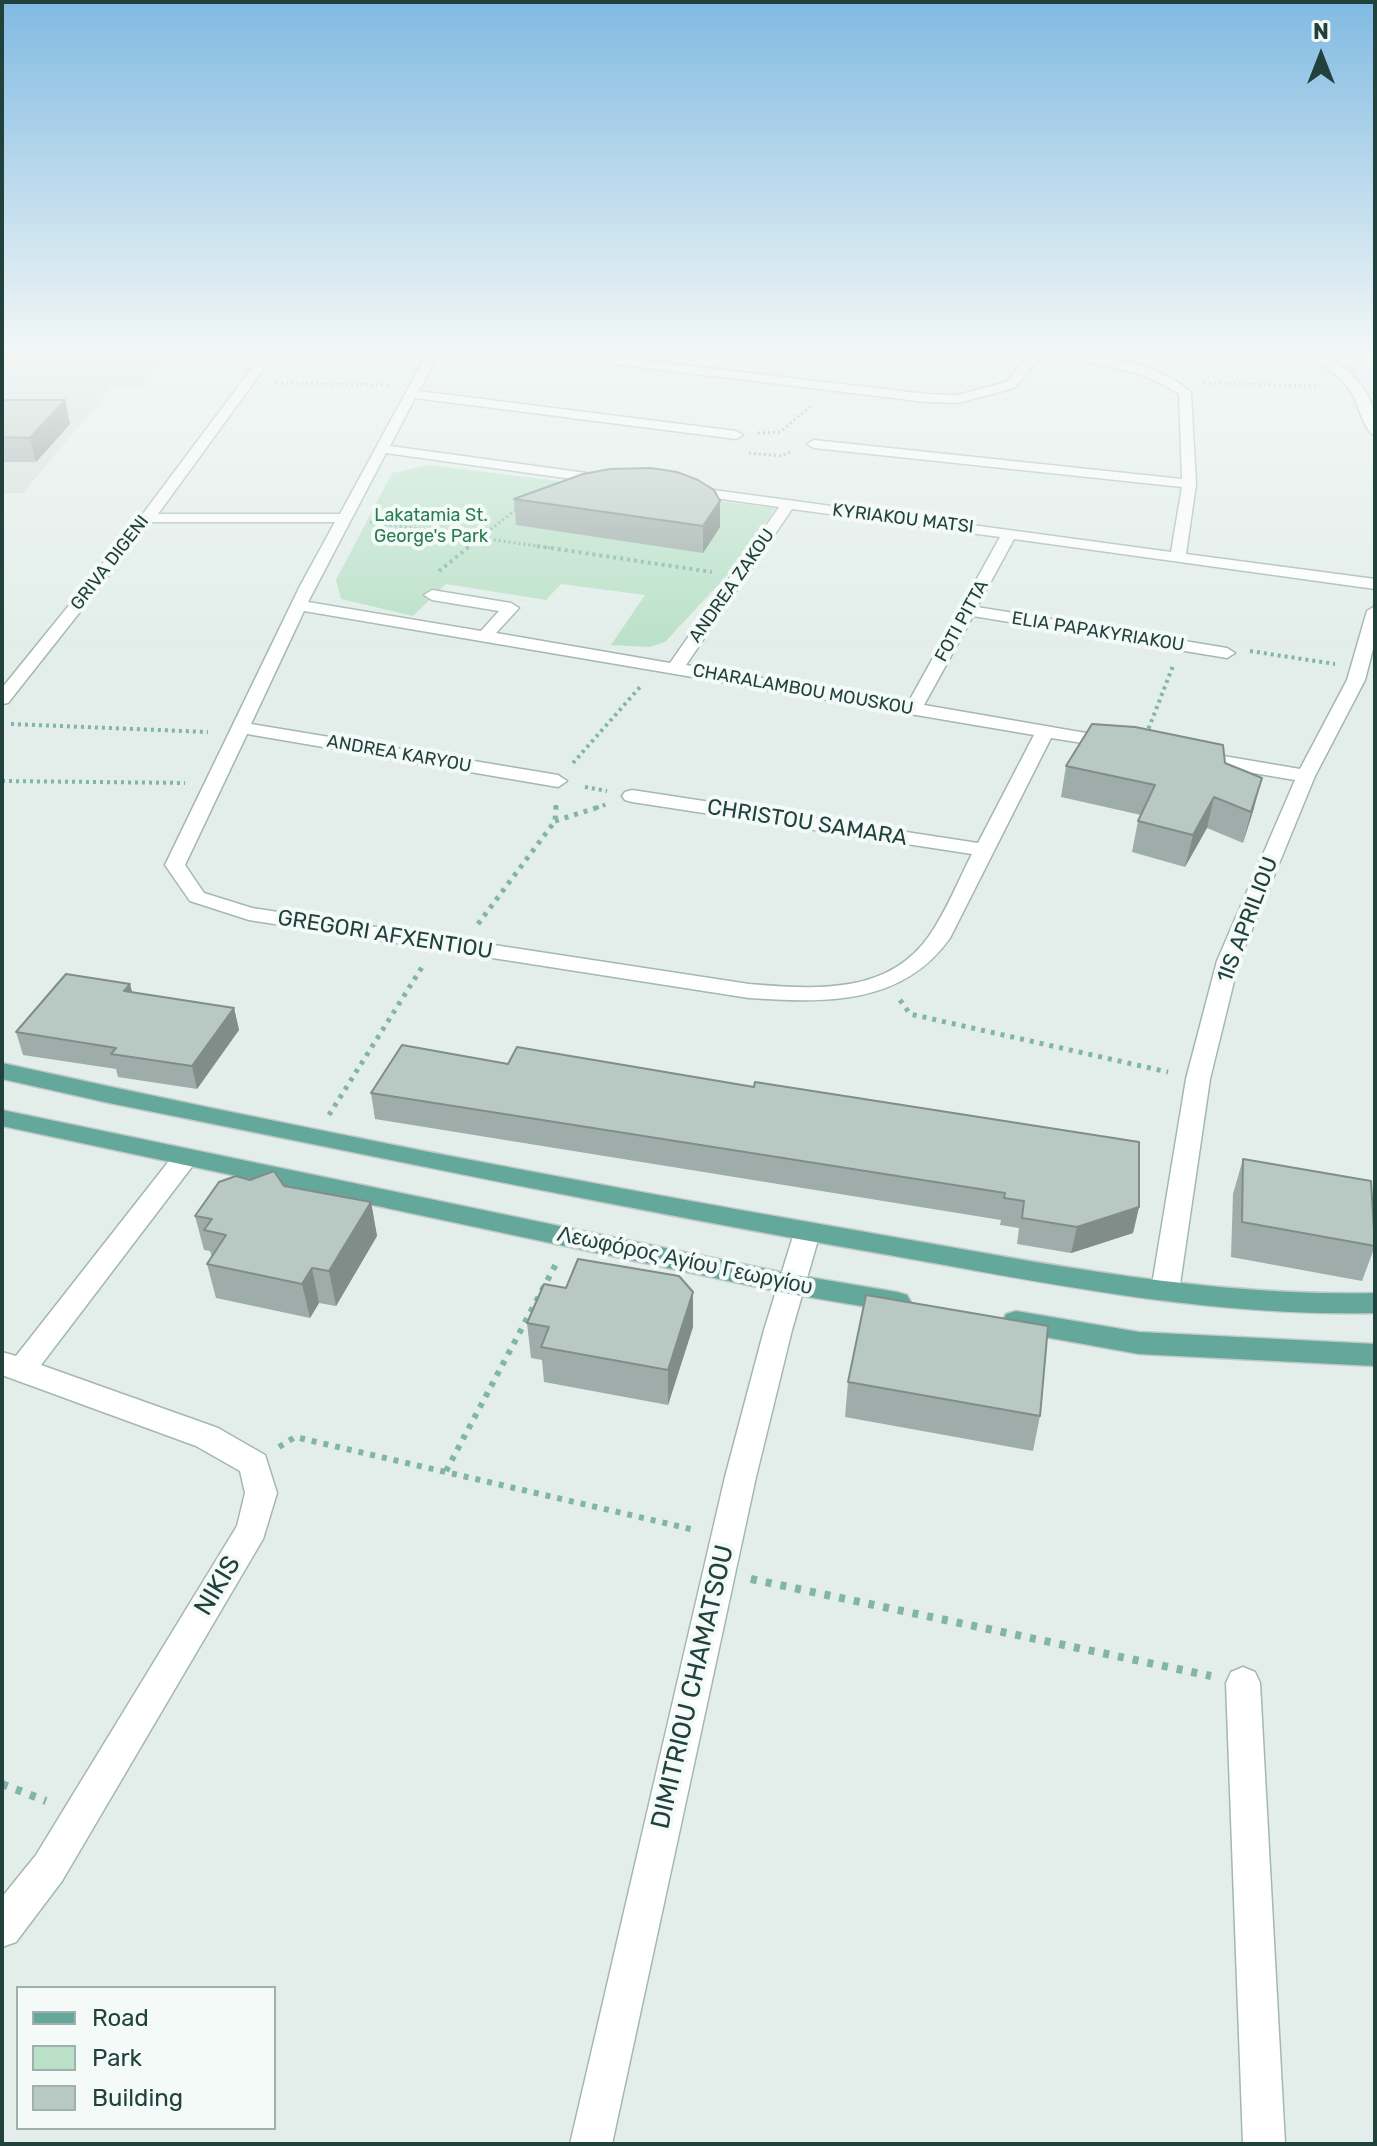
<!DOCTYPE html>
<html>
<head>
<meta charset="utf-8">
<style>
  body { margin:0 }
  #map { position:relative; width:1377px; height:2146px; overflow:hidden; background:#e3eeea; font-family:Rubik,sans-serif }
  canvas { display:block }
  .frame { position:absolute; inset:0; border:4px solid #21423c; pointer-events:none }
  .legend { position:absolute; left:16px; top:1986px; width:260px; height:144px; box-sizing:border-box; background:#f4faf8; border:2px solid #a0b0ad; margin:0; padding:10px 14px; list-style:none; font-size:24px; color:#21423c }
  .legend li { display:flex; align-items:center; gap:16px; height:40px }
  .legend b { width:40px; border:2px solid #a0b0ad }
  .north { position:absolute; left:1281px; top:16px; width:80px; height:80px; -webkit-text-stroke:6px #f4faf8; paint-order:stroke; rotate:0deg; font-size:22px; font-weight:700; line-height:32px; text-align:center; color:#21423c }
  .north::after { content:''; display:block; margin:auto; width:28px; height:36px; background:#21423c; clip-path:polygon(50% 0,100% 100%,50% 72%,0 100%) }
</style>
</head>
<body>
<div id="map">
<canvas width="1377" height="2146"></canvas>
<div class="frame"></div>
<ul class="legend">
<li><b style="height:10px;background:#64a89c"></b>Road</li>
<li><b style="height:22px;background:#bae1c8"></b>Park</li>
<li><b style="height:22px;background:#b8c9c4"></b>Building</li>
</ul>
<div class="north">N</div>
</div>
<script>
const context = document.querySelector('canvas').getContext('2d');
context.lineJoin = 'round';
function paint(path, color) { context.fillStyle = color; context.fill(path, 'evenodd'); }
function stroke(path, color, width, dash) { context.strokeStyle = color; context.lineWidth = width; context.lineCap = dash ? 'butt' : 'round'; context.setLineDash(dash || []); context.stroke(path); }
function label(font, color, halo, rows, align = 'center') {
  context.font = font + ' Rubik,sans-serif'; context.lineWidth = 8; context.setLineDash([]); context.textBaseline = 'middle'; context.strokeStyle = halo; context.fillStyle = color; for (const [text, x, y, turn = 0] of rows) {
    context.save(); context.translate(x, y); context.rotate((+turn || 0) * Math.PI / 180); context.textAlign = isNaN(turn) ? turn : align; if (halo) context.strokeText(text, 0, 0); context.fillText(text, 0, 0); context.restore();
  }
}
const built = new Path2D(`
  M2,348H173L138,388H111L23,493H2Z`);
const green = new Path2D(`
  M429,465L775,508L741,560L665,642L650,647L611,645L645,595L561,584L546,600L446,584L413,616L341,599L336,580L392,473Z`);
const pathFar4 = new Path2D(`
  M844,365L859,348
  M276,383L390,385
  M1204,383L1318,386
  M758,433L780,432L811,406
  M749,453L781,456L790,452
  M370,522L551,548
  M467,548L519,507`);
const pathFar3 = new Path2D(`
  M537,546L712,572
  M439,571L470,546
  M1250,651L1335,664
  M11,724L208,732
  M1146,735L1173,666
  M573,763L640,687
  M2,781L185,783
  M585,787L607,791
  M556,808V803
  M596,808L607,804`);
const pathFar2 = new Path2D(`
  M555,821L602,806
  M478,924L555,821L556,806
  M900,1000L910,1014L1168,1072
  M329,1115L424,964`);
const pathFar1 = new Path2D(`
  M279,1447L295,1437L695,1530
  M446,1471L556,1264
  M751,1579L759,1581`);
const path = new Path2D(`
  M751,1579L1211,1676
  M2,1784L46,1801`);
const minor = new Path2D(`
  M267,348H279L158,514H340L430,348H442L419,391L736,431L743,435L736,439L415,398L390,446L608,476L615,480L608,484L386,453L308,602L481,631L499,611L432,600L424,595L432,590L511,603L519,608L496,633L670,663L779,507L679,493L677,490L684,486L1171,552L1182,487L814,448L807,444L814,440L1182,479L1179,394C1138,366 1088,362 1040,358L1014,388L958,403L926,402L613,364L595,355L589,348H601L616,357L926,394L958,395L1006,382L1028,357L952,351L946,348C1009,348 1146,347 1191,393L1196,484L1186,554L1375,579V589L1014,539L977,607L1227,648L1235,653L1227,658L973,616L924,705L1115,738L1124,743L1115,748L1051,738L950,938C902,1006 824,1003 749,998L249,920L190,901L165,865L300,586L335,522H151L8,703L2,704V688L142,515ZM792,509L1000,537L908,703L686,665ZM304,611L1034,735L978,843L632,790L625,792L622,796L625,800L632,802L972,854C958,881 946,912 929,936C887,996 813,989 749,984L252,908L204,893L185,865L247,734L558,787L567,781L558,775L251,724Z
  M1296,348C1329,346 1370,383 1375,416C1376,422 1375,430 1375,436C1363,430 1359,404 1351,392C1338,370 1315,363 1296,348Z
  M1375,606V641L1365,680L1315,776L1239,961L1210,1079L1179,1291L1175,1298L1165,1301L1155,1298L1151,1291L1186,1079L1217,961L1295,780L1194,763L1185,757L1194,751L1300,769L1347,680L1367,611Z
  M185,1149L194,1152L198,1158L194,1164L41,1365L218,1428L265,1455L277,1493L263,1539L62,1881L16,1942L2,1947V1897L36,1855L237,1526L245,1493L240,1471L196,1446L2,1375V1352L16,1356L176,1152Z
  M807,1223L816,1226L820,1233L792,1330L756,1477L612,2144H570L725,1477L764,1330L794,1233L798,1226Z
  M1243,1667L1255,1672L1260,1683L1285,2144H1243L1226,1683L1231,1672Z`);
const major = new Path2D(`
  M2,1063C282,1125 565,1180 848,1229C1023,1259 1196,1297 1375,1293V1313C1210,1317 1051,1284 889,1255C628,1210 369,1155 109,1103L2,1079Z
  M2,1110L790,1274L897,1292L907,1295L911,1302L907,1309L897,1312L790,1294L2,1126Z
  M1016,1311L1139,1332L1375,1344V1366L1139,1354L1006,1330L1002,1322L1006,1314Z`);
const wall = new Path2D(`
  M2,400H65L70,424L36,462H2Z
  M514,499L720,501V527L703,553L516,525Z
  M1225,763L1254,808L1243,843L1207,828L1185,867L1132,852L1138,821L1141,815L1061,797L1066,766Z
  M132,993L234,1008L239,1030L197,1089L118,1077L116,1069L23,1055L16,1032Z
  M508,1064L1139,1207L1133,1233L1071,1253L1017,1244L1019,1228L1000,1225L1001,1220L375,1119L371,1093Z
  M1243,1159L1375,1246L1362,1281L1231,1257L1233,1194Z
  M250,1180L371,1202L377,1236L336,1306L319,1303L310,1318L216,1298L207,1264L212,1257L210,1251L204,1250L195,1216Z
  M527,1323L693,1327L668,1405L544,1382L542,1360L531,1358Z
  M848,1382L1040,1416L1033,1451L845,1417Z`);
const shadedWall = new Path2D(`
  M65,400L70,424L36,462L30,438Z
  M720,501V527L703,553V526Z
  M1262,778L1254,808L1243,843L1251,812Z
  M1214,797L1207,828L1185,867L1193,835Z
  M130,984L136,1006L124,991Z
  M234,1008L239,1030L197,1089L192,1066Z
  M371,1202L377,1236L336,1306L329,1271Z
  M1139,1207L1133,1233L1071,1253L1077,1227Z
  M312,1268L319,1303L310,1318L302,1284Z
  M693,1292V1327L668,1405V1370Z`);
const building = new Path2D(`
  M2,400H65L30,438L2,437Z
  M651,468L677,472L698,480L714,490L720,501L703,526L514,499L583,474L610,469Z
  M1092,724L1135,727L1223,745L1225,763L1262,778L1251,812L1214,797L1193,835L1138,821L1155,785L1066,766Z
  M66,974L130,984L124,991L234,1008L192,1066L111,1054L116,1048L16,1032Z
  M402,1045L508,1064L517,1047L754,1087L755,1082L1139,1142V1207L1077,1227L1022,1218L1024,1201L1004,1198L1005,1193L371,1093Z
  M1243,1159L1371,1181L1375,1246L1242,1222Z
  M274,1171L284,1186L371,1202L329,1271L312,1268L302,1284L207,1264L226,1235L204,1230L212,1219L195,1216L219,1182L236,1176L250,1180Z
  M578,1259L679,1276L693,1292L668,1370L541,1347L549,1327L527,1323L544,1284L566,1288Z
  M866,1295L1048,1326L1040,1416L848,1382Z`);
const farParknames = [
  ["Lakatamia St.",431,516],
  ["George's Park",431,537]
];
const farStreetnames = [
  ["KYRIAKOU MATSI",903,519,7],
  ["GRIVA DIGENI",110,563,-52],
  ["ANDREA ZAKOU",732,586,-55],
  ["FOTI PITTA",962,621,-61],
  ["ELIA PAPAKYRIAKOU",1098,632,9],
  ["CHARALAMBOU MOUSKOU",803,690,10],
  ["ANDREA KARYOU",399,754,10]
];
const streetNames = [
  ["CHRISTOU SAMARA",807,823,9],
  ["1IS APRILIOU",1248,920,-69],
  ["GREGORI AFXENTIOU",385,935,9],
  ["Λεωφόρος Αγίου Γεωργίου",685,1261,12]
];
const nearStreetnames = [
  ["NIKIS",218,1586,-59],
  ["DIMITRIOU CHAMATSOU",693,1687,-77]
];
paint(built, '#d1ded9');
paint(green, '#bae1c8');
stroke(minor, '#a5b7b2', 3);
stroke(major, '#c1cac8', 3);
stroke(pathFar4, '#81b5a9', 3, [2, 3]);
stroke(pathFar3, '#81b5a9', 4, [3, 4]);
stroke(pathFar2, '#81b5a9', 5, [4, 6]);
stroke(pathFar1, '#81b5a9', 6, [5, 7]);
stroke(path, '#81b5a9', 8, [6, 9]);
paint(minor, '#fff');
paint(major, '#64a89c');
paint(wall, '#9eada9');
paint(shadedWall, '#818d89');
paint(building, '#b8c9c4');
stroke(building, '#818d89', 2);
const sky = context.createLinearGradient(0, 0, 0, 648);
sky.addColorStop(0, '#81bae2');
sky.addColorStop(0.54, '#f2f7f6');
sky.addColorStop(1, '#f2f7f600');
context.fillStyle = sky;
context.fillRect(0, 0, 1377, 648);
label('18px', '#277c50', '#f4faf8', farParknames);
label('18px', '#21423c', '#f4faf8', farStreetnames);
label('22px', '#21423c', '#f4faf8', streetNames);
label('26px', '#21423c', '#f4faf8', nearStreetnames);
</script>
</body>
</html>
